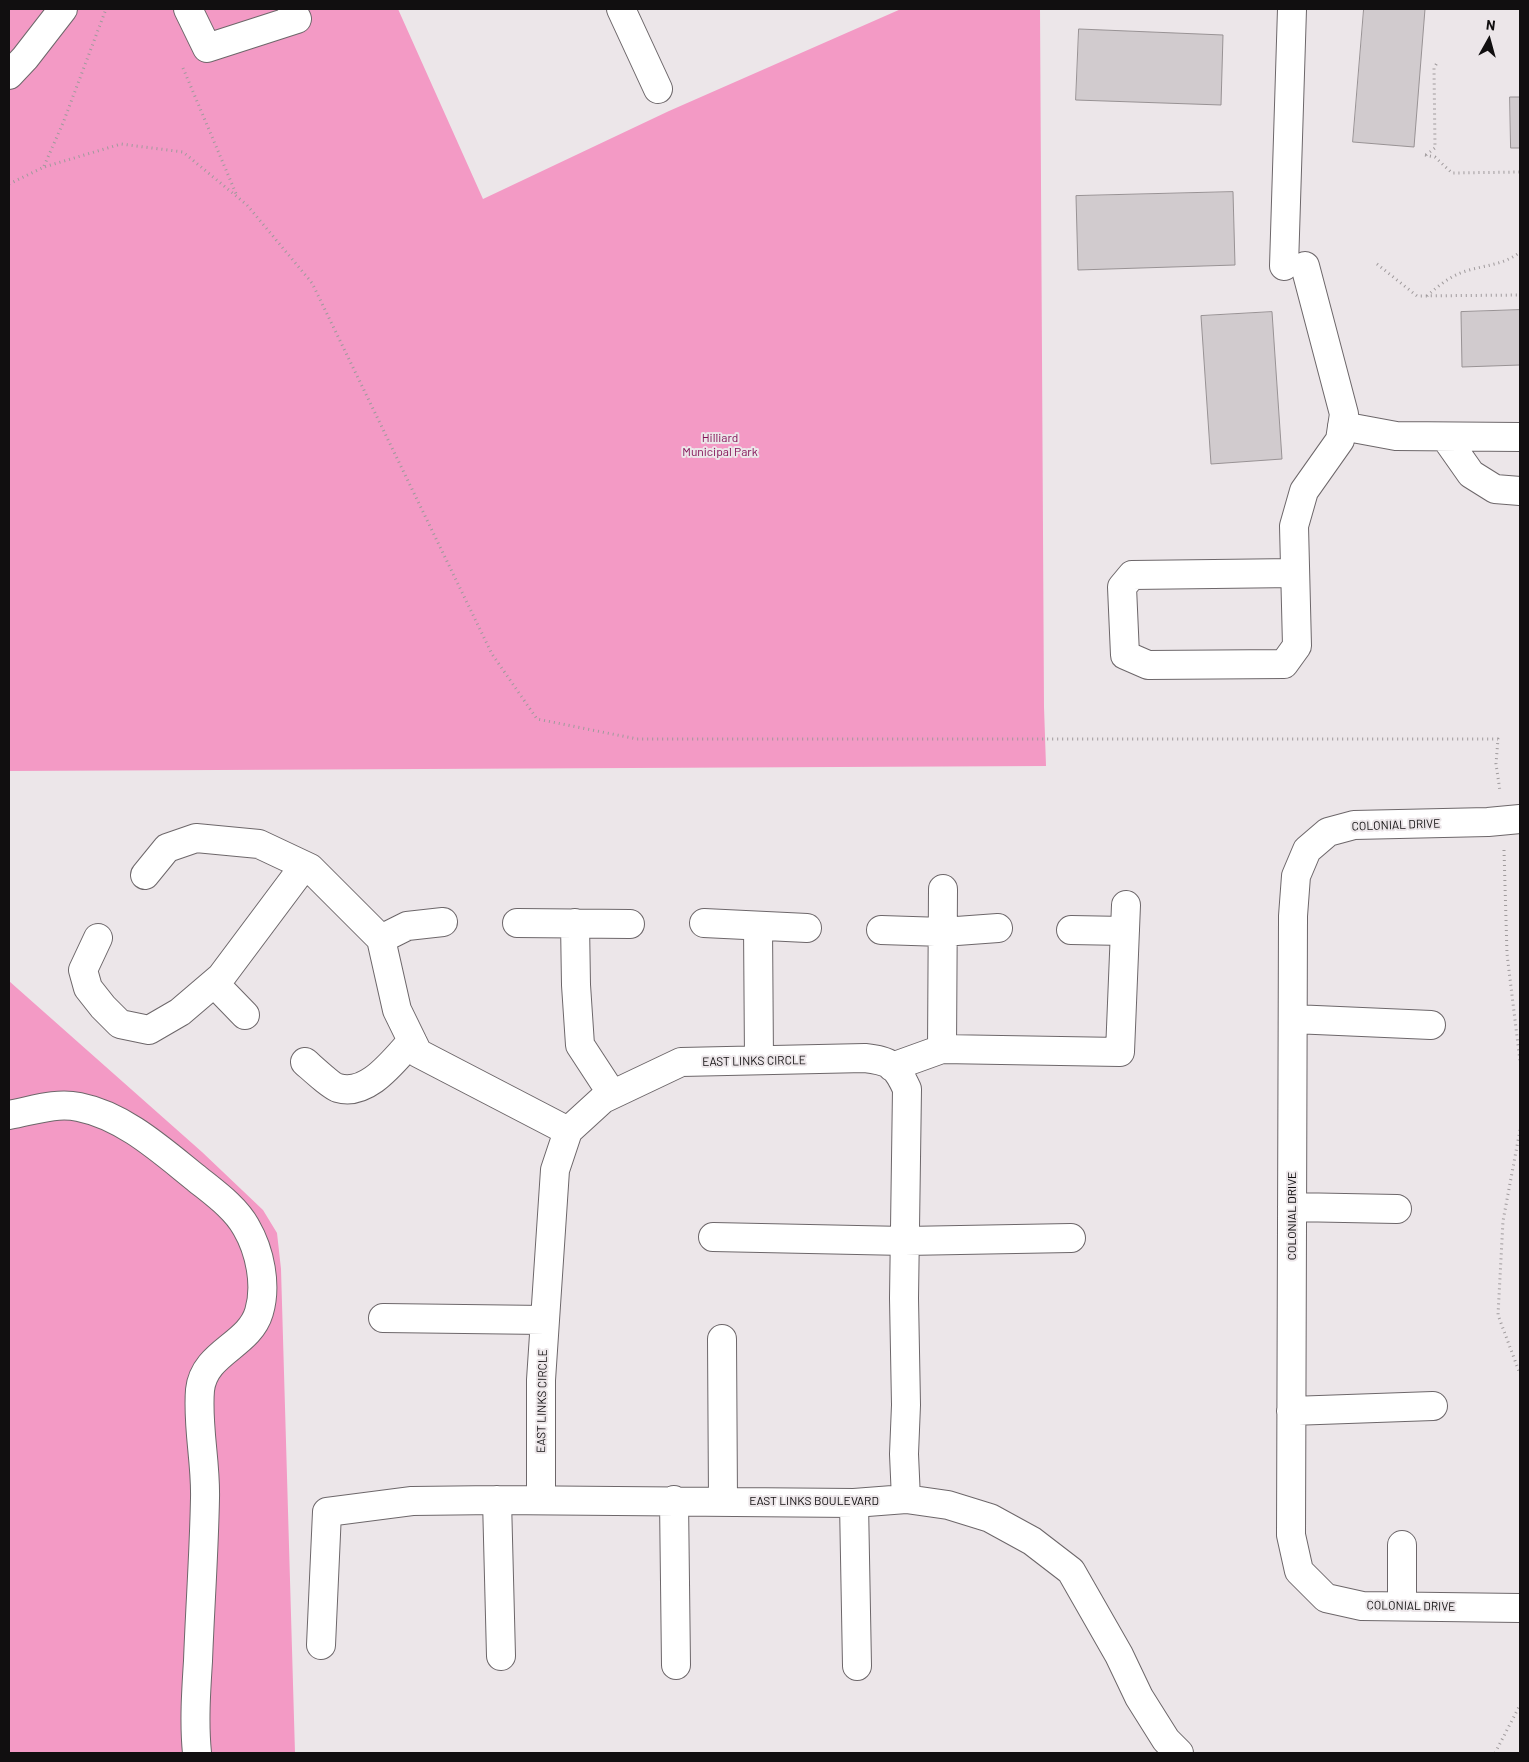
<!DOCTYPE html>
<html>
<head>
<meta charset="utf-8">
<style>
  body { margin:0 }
  #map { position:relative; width:1529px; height:1762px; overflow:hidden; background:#ece6e9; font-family:Barlow,sans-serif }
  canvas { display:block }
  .frame { position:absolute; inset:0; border:10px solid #110f10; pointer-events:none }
  .north { position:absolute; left:1464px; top:15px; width:50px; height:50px; -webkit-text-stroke:4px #ece6e9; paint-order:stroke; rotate:7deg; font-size:14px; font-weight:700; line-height:20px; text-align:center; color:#110f10 }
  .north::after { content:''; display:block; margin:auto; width:18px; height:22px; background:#110f10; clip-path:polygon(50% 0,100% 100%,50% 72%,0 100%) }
</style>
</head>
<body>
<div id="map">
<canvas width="1529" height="1762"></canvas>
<div class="frame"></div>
<div class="north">N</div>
</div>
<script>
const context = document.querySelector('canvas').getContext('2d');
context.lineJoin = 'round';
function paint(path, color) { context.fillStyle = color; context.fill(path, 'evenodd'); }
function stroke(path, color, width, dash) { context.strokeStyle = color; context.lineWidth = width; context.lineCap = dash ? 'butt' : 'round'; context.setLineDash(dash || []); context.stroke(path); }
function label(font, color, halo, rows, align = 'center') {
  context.font = font + ' Barlow,sans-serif'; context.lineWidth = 4; context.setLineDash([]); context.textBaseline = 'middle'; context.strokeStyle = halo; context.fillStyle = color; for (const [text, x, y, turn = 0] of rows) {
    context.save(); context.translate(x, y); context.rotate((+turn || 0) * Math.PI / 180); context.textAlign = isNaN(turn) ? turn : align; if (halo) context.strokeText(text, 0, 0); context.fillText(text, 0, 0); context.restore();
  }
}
const green = new Path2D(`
  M9,9H398L483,199L669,111L901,9H1040L1044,707L1046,766L9,771Z
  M9,981L202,1152L263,1210L277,1233L281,1269L295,1753H9Z`);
const building = new Path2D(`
  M1364,9H1425L1414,147L1353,142Z
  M1079,29L1223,35L1221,105L1076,100Z
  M1510,97H1520V148H1511Z
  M1233,192L1235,265L1078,270L1076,196Z
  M1520,310V365L1462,367L1461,312Z
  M1272,312L1282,459L1211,464L1201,316Z`);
const path = new Path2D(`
  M183,68L237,196
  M1425,155L1435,157L1452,173L1520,172
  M1426,155L1435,148L1434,68L1438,61
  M44,166L63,123L106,9
  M9,184L44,167L121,144L183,152L247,205L312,283L492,654L537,719L637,739H1498L1496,764L1500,791
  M1377,264L1417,296L1520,295
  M1427,296C1438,286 1450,276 1466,271C1485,265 1504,265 1520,252
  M1504,850L1507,954L1520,1061
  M1520,1130L1503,1221L1498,1315L1520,1374
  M1495,1753L1520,1705`);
const minor = new Path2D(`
  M188,9L207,48L297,19L292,9
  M621,9L658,89
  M9,75L25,58L63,9
  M1284,266L1292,9
  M1342,426L1396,436L1520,437
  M1445,437L1471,474L1495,489L1520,491
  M1295,573L1132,575L1122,587L1125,655L1148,665L1284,664L1297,646L1294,526L1304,491L1340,440L1344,414L1305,266
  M1520,819L1488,822L1354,825L1328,832L1307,850L1296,876L1293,916L1291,1535L1299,1571L1326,1598L1362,1606L1520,1608
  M145,875L167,848L196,838L259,844L310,868L381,939L397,1010L418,1053L568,1131
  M517,923L630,924
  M575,923L576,985L580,1045L612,1094
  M704,923L807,928
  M758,926L759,1060
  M881,930L943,932L998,928
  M1071,930L1125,931
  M98,938L83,970L88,988L103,1007L120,1024L149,1030L180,1012L221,977L304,866
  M381,939L407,926L443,922
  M214,983L245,1015
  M1293,1019L1431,1025
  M942,1049L943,889
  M305,1062C312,1068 331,1086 338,1088C368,1097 394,1060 412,1041
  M892,1067L942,1049L1120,1052L1126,905
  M9,1115C32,1111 55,1102 79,1107C124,1116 161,1150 196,1178C213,1192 235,1207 246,1227C260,1251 267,1285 259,1312C249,1346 204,1352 200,1390C197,1426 206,1462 205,1498C204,1553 200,1607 198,1661C196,1692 194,1723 197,1753
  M1292,1207L1397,1209
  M713,1237L905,1241L1071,1238
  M383,1318L545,1320
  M722,1339L723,1501
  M1291,1411L1433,1406
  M541,1499V1380L555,1170L568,1131L603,1099L681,1062L865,1058C891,1061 896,1065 907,1089L904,1298L906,1405L904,1454L906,1499
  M497,1500L501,1656
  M674,1500L676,1665
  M854,1503L857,1666
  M1402,1606V1545
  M321,1645L327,1512L412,1501L497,1500L854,1503L906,1499L948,1505L990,1518L1032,1541L1071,1571L1119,1655L1139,1697L1166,1740L1179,1753`);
const parkNames = [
  ["Hilliard",720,438],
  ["Municipal Park",720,452]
];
const streetNames = [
  ["COLONIAL DRIVE",1396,825,-2],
  ["EAST LINKS CIRCLE",754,1061,-1],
  ["COLONIAL DRIVE",1292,1216,-90],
  ["EAST LINKS CIRCLE",542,1401,-89],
  ["EAST LINKS BOULEVARD",814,1501],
  ["COLONIAL DRIVE",1411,1606,1]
];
paint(green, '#f39ac5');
paint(building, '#d1cbce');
stroke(building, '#989294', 1);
stroke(minor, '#6d676a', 30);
stroke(path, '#9f9a9c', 3, [1, 4]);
stroke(minor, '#fff', 28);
label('12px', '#831257', '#ece6e9', parkNames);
label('12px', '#110f10', '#ece6e9', streetNames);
</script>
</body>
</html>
